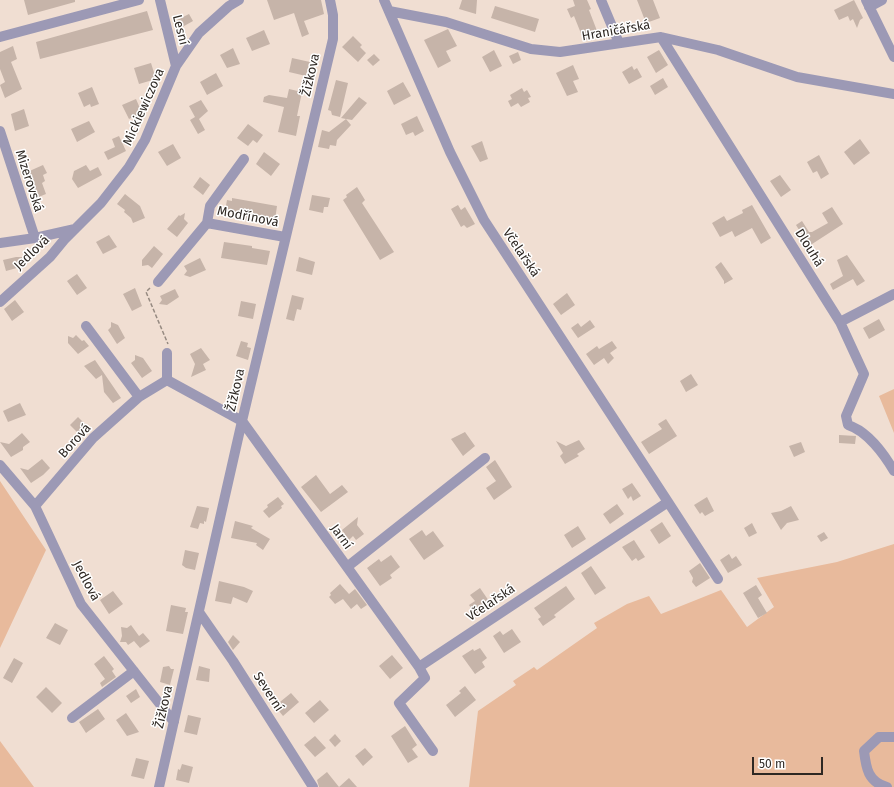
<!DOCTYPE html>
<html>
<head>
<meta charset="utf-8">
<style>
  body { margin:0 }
  #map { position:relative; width:894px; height:787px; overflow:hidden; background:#f0ded2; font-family:"Fira Sans",sans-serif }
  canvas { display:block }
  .scale { position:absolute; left:752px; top:757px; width:71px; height:18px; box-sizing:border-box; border:2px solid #2e2823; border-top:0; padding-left:5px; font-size:12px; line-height:14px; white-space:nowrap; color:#2e2823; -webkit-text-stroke:3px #fff; paint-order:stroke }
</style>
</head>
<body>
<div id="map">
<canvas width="894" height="787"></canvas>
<div class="scale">50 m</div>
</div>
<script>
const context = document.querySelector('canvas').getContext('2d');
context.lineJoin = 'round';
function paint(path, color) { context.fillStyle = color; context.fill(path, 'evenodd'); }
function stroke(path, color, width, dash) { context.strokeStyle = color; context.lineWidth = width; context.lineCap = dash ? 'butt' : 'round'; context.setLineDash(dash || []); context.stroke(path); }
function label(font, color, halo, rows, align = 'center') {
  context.font = font + ' "Fira Sans",sans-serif'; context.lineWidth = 3; context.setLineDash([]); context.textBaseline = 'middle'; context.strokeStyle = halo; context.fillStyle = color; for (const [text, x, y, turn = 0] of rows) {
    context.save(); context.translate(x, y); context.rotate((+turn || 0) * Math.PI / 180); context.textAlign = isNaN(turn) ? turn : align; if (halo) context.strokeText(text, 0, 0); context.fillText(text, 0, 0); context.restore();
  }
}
const green = new Path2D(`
  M894,389V433L879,396Z
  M0,481L46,550L0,648Z
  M894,544V787H469L478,711L516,685L513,681L534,667L537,670L597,628L594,623L627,604L649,596L661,614L721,590L747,627L774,607L757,578L837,562Z
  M0,741L34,787H0Z`);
const building = new Path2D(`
  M24,0H75V2L28,15Z
  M267,0H321L324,14L304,21L309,34L302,37L294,13L274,20Z
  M462,0H477L476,14L459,9Z
  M573,0H587L591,9L589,10L599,36L584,41L574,16L571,18L567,9L575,6Z
  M637,0H653L660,18L646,23Z
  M854,0L863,18L860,20L857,28L853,19L850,21L848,16L839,20L834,10Z
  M495,6L539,19L535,32L491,18Z
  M147,11L153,30L40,59L36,42Z
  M189,14L193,21L177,30L173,22Z
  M448,29L457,46L446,51L451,61L438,68L424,40Z
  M264,30L270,44L252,51L246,38Z
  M353,36L362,45L360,47L366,53L358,62L342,47Z
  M13,46L17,59L11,62L22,89L5,98L0,85L5,82L0,69V52Z
  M233,48L240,64L227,68L220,55Z
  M494,50L502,66L490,72L482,57Z
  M659,50L668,65L656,73L647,57Z
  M518,52L521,60L513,64L509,56Z
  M374,54L380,60L373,66L367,60Z
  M292,58L310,62L306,76L289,72Z
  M151,63L156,79L139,84L134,68Z
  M573,65L579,79L573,81L578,92L567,96L556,73Z
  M632,66L634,70L637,68L642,77L629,84L622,72Z
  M216,73L223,86L207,95L200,82Z
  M663,78L668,87L655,95L650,86Z
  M336,80L348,83L340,117L332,115L331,111L328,110Z
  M403,82L411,96L394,105L387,91Z
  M92,87L99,104L91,107L90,104L84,107L78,93Z
  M522,88L524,92L527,90L531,97L528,98L530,102L521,107L518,103L511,107L508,101L512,99L510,95Z
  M289,89L302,92L297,116H300L296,136L278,132L284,107L263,102L264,97L269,95L287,98Z
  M359,97L367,103L352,120L346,119L351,125L337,140L336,146L330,145L329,149L318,147L322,130L329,132L346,119L341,118Z
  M136,99L142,113L129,119L122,105Z
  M201,100L208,111L199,119L205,130L198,134L190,120L195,117L189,106Z
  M24,109L29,126L15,131L11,114Z
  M417,116L424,131L415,136L413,132L406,135L401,124Z
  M89,121L95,132L77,142L71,129Z
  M248,124L263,135L257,143L253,140L248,146L237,138Z
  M119,136L126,151L108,160L104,152L115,147L112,139Z
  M860,139L870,153L854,165L844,152Z
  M482,141L488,159L480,162L471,146Z
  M173,144L181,158L167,166L158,152Z
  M264,152L280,164L271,176L256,164Z
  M819,155L829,174L821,179L817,171L813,173L807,162Z
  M43,165L47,173L43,175L45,181L42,183L46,194L36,198L25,173Z
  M86,165L90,171L98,167L102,175L78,188L72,179L74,171Z
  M780,175L791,190L781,197L770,181Z
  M200,177L210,185L203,195L193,187Z
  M357,187L365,200L362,203L394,252L380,260L343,200L347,197L346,195Z
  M125,194L140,206L145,218L133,223L131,218L124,212L125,210L117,204Z
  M312,195L330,198L328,207H324L323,213L309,210Z
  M232,198L277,206L275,220L257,217L256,220H239L240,214L225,211L227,200L232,201Z
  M458,205L461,210L465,207L475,224L467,228L464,225L461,227L451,209Z
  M752,205L771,238L761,244L752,228L735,237L732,231L720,237L712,223L724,216L727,221L743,213L742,210Z
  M832,207L843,224L809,246L796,225L802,221L809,232H812L828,223L822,213Z
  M185,213L184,219L188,223L177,237L167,229L179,215L180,216Z
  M109,235L117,247L103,254L96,242Z
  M224,242L252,246V248L270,251L267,265L221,258Z
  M154,246L163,254L152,268L148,265L142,266V260Z
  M847,255L865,281L857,286L853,279L833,290L830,284L843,276L837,260Z
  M16,257H22L24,266L6,271L3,260Z
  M299,257L315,262L312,275L296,271Z
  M200,258L206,270L190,277L184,275L187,271L184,266Z
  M721,262L733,279L724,284V281L715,267Z
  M77,274L87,288L77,295L67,281Z
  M135,288L142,306L132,311L123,294Z
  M175,289L179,297L167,305L159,304L162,300L160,296Z
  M567,293L575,305L561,315L553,304Z
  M292,295L304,298L301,310L297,309L294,321L286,319Z
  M15,300L24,312L12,321L4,309Z
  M241,301L256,304L253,319L238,316Z
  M879,319L885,330L869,339L863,328Z
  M590,320L595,327L578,338L571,328L578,323L581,327Z
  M111,322L118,325L125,338L117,344L108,330L111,327Z
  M76,335L82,341L84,340L89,346L78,354L68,343V336L73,338Z
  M241,341L248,343L247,347L251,348L248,360L236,356Z
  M612,341L617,348L610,353L614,358L608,364L604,358L594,365L586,354L597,346L599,349Z
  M201,348L210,360L203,364L206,370L191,377L195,364L190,354Z
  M135,355L143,358L152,371L142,378L131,363L135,360Z
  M95,360L121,398L113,403L104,392L102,375L96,379L84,366Z
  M691,374L698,385L686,392L680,381Z
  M20,403L26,415L8,422L3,411Z
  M78,417L88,427L80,435L70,425Z
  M666,419L677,436L649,454L641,442L662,429L658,424Z
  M465,432L475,446L463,456L451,439Z
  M22,433L30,442L23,447V450L11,457L0,442L9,444Z
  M839,435L856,436L855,444L839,443Z
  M579,440L585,449L577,454L579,456L565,464L560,456L563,453L556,441L566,446Z
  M801,442L805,452L794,457L789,446Z
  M42,459L50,468L43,475L31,483L20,468L28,470Z
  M495,460L512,487L494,500L486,488L496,481L486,467Z
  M316,475L330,494L342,485L348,492L321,512L301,487Z
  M632,483L641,496L633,501L631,496L628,499L622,489Z
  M278,497L284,504L281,506L282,508L269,518L263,511L268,507L267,505Z
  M707,497L714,511L705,516L702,512L700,514L694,505Z
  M617,504L624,514L610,524L603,514Z
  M197,506L209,508L206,522L204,521V524L200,523L198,529L190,527Z
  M791,506L799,520L787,523L781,530L771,513L781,511Z
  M358,517L357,525L364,534L356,540L353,536L349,540L342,530Z
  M235,521L253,526L251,528L270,539L263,550L256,545L257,543L231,538Z
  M662,522L671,536L659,544L650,530Z
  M752,523L757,533L749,537L744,528Z
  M578,526L586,539L572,548L564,535Z
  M422,530L426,536L433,531L444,546L424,560L409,539Z
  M824,532L828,538L821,542L817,536Z
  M634,540L645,557L638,561L636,558L632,561L622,547Z
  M185,550L199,553L195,570L186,568L182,565Z
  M729,554L732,559L736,556L742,565L728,573L720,560Z
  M391,555L400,567L390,575L392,578L380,586L367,568L379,559L381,562Z
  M700,563L710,578L696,587L692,582L693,578L689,571Z
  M591,566L606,588L595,595L581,573Z
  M219,581L244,587L253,591L247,603L233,597L231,604L215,601Z
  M340,584L349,594L355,589L367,605L361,609L357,604L351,609L343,599L335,604L329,597L331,595L330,593Z
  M756,585L762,595L758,598L767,613L758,618L743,593Z
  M566,586L575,599L554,615L556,617L543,626L538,619L541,617L534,608Z
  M480,588L491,604L475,615L469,605L475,601L470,595Z
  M113,591L123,604L109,614L100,600Z
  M171,605L186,608L185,612H188L183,634L166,631Z
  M55,623L68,630L60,645L46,638Z
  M131,625L139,636L143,633L150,641L140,648L134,641L128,645L126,642H120L122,636L121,627L127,628Z
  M512,629L521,642L504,653L493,636L500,631L503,635Z
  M233,635L240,642L233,650L228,642Z
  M480,648L487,658L482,662L485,667L475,674L462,656L473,649L474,651Z
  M392,655L403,668L390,679L379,666Z
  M104,656L114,669L112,671L116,677L102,687L100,683L105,679L94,664Z
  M14,658L23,663L12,683L3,678Z
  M169,666L171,669H174L170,685L160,682L163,667Z
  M199,666L210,669L209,682L196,680Z
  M465,686L476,700L455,717L446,705L461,693L459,691Z
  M46,687L62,703L52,713L36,697Z
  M136,689L140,697L131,703L126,696Z
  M291,693L299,702L283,716L275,706Z
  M320,700L329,710L314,723L305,713Z
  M98,709L105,719L86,733L79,722Z
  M126,713L139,732L127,736L116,720Z
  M188,715L201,718L197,735L184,732Z
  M405,726L417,745L412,749L418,757L408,763L391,736Z
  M335,734L341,741L335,747L329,740Z
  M315,736L326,748L315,757L304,745Z
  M365,748L373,757L363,766L355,756Z
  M136,758L149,761L144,779L131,776Z
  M182,764L193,767L189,783L176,780L178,769L180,770Z
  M327,772L339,787L349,778L357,787H319L317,780Z`);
const path = new Path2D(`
  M150,288L146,292L168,344`);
const minor = new Path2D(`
  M160,0L176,66
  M384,0L450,152L484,220L668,502L419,667
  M601,0L619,43
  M866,0L894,57
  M869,7L882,0
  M389,11L446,22L531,49L560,52L661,37L718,50L797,77L894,94
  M0,37L139,0
  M661,37L840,322L864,374L846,416L848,425C867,431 884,454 894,471
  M0,131L35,238
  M244,159L210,206L207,223L285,237
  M0,243L35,238L75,229
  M158,282L207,223
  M0,302L50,257L64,240L101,203L129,167L145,140L176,66L199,33L229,6L239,0
  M840,322L894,294
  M86,326L139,397
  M167,380V353
  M0,465L35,506L81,604L174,722
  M668,502L718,579
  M35,506L93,438L139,397L167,380L242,421L419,667L425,678L399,703L433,751
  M347,567L485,458
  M199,612L233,661L313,787
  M72,718L134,671
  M159,787L242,421L333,39V15L330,0
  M887,787C868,782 866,768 864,751L879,737H894`);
const streetNames = [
  ["Lesní",180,30,76],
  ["Hraničářská",616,31,-10],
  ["Žižkova",311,75,-77],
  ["Mickiewiczova",144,107,-66],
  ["Mizerovská",29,181,72],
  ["Modřínová",248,217,11],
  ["Dlouhá",809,248,58],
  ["Jedlová",32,253,-44],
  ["Včelařská",521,253,56],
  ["Žižkova",236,390,-77],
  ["Borová",75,441,-48],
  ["Jarní",341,537,54],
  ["Jedlová",86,581,62],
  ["Včelařská",491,603,-34],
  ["Severní",268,692,57],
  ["Žižkova",164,707,-77]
];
paint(green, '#e8ba9c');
paint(building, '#c6b4a9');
stroke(path, '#968a81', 1.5, [4, 2]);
stroke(minor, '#9c99b5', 10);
label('13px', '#2e2823', '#fff', streetNames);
</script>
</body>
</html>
